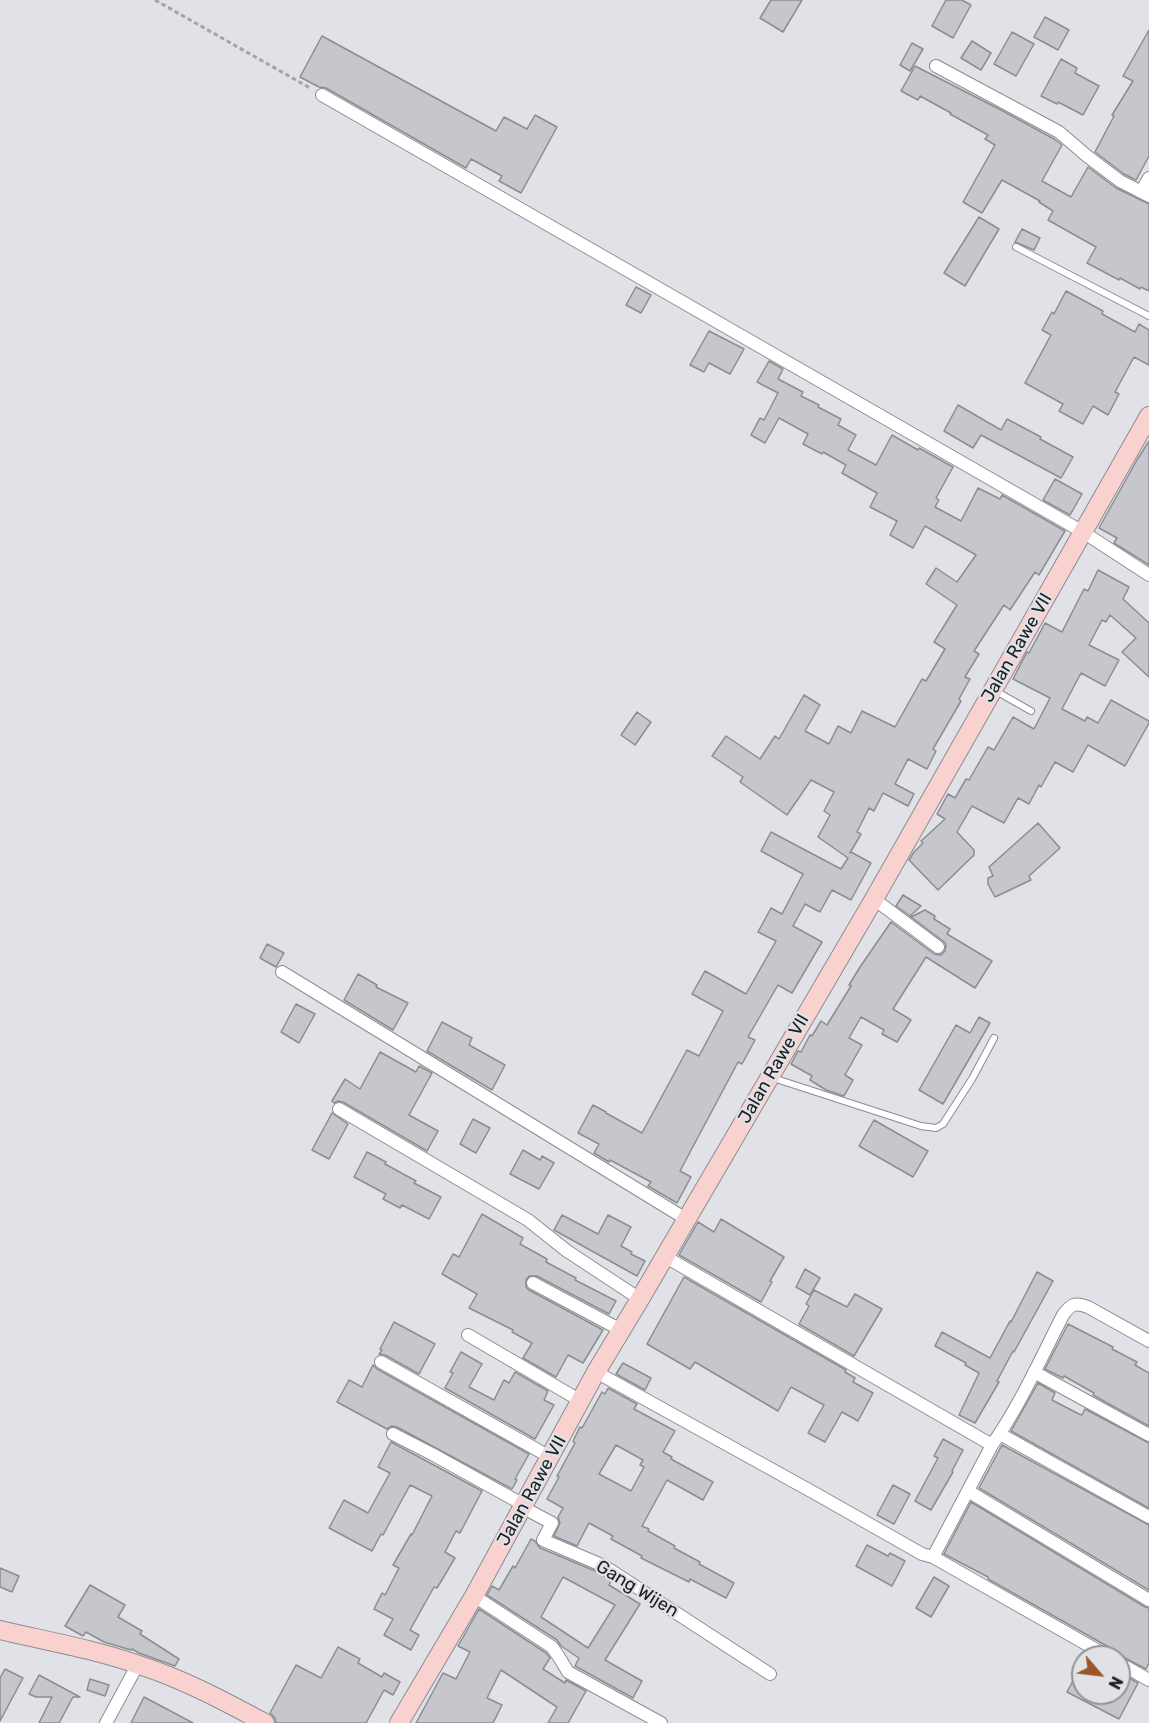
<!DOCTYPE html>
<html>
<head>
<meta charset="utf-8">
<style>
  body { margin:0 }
  #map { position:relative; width:1149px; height:1723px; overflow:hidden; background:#e0e2e7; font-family:Rubik,sans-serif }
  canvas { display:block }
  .north { position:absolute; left:1071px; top:1645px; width:60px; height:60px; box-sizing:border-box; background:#e0e2e7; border:2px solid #929497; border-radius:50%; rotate:118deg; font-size:16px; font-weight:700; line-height:24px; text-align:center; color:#1d1e20 }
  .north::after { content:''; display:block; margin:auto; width:21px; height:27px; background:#9a5628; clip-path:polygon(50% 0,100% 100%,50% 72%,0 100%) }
</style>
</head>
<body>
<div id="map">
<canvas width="1149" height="1723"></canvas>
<div class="north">N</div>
</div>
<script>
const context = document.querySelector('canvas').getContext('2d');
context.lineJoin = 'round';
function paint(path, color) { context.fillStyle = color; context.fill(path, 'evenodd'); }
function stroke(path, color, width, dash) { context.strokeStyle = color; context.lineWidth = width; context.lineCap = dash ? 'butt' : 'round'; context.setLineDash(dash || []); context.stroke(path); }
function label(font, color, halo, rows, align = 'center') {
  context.font = font + ' Rubik,sans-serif'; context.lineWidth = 4.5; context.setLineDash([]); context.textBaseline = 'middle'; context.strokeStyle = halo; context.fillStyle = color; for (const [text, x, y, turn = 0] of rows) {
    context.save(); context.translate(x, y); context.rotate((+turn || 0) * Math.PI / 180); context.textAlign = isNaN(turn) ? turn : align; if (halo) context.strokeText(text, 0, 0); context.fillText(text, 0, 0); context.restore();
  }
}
const building = new Path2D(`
  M771,0H802L783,32L760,18Z
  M946,0H962L971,5L953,38L932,26Z
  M1045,17L1069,30L1058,50L1034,37Z
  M1149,30V156L1136,180L1124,174L1095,152L1114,116L1112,115L1133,81L1123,76Z
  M1012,32L1034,44L1016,76L994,64Z
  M322,36L496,131L504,117L527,129L535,115L557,127L521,193L499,181L502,176L471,159L466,168L326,88L319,87L300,77Z
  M972,41L991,53L981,70L961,58Z
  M912,43L923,49L910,71L900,65Z
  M1061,59L1077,68L1075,73L1099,86L1083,115L1058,102L1057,104L1041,96Z
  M915,66L1001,110L1054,139L1062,145L1042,181L1071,197L1088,167L1116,188L1149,204V291L1141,287L1140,289L1120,278L1119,280L1087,263L1096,247L1048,220L1053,211L1039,202L1040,201L1002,180L982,213L963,202L995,145L985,139L988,135L950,114L951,113L920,96L918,100L901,91Z
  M979,217L999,229L965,286L944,273Z
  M1022,229L1040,238L1034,250L1015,242Z
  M636,287L651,295L641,313L626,305Z
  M1066,291L1103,311L1102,314L1135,332L1139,324L1149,330V365L1134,357L1115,392L1119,394L1108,415L1093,406L1083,424L1059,411L1063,404L1025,383L1051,335L1042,330L1052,312L1054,314Z
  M709,331L744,349L730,374L709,363L704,372L690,365Z
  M769,361L783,369L778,379L803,392L801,396L819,405L818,407L841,419L838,425L856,435L848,450L876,465L892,435L918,450L919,448L953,467L936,498L939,500L935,507L961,521L978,488L1000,499L1002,495L1065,531L1039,575L1035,572L1010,610L1004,605L974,651L979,654L965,677L970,679L959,699L961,701L933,749L936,751L927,769L908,759L895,784L914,794L908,806L883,793L874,811L869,808L857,832L861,834L850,853L851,852L871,863L851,900L832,890L820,912L805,904L793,926L822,942L792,993L778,985L748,1037L755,1040L742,1064L738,1062L680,1171L691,1177L677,1203L648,1186L651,1182L610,1160L609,1162L594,1153L599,1144L578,1133L593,1105L606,1112V1113L642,1133L687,1050L699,1056L723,1011L692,994L705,971L746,994L776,941L758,932L771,908L782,914L803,874L761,851L771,832L841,869L848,858L818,837L830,815L824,811L834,792L811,780L787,815L740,782L743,777L712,756L726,736L760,759L775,736L779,739L804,695L820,705L805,731L829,744L838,726L851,733L862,711L895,727L922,679L926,681L945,649L934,642L957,605L926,584L936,568L957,582L976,555L925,526L913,548L890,535L897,521L870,507L877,493L842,473L846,465L823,452L822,454L803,444L808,434L779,418L765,443L751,435L760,418L764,420L778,393L757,382Z
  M958,405L1001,430L1007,419L1041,437L1040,439L1073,457L1061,478L981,435L973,448L944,431Z
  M1149,441V565L1114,543L1117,538L1099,528L1137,460Z
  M1055,479L1082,494L1070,515L1043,500Z
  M1098,570L1129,587L1123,599L1149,623V677L1122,652L1136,638L1110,615L1106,622L1102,620L1089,645L1119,660L1105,686L1081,673L1062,709L1085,721L1087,717L1098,723L1111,700L1149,721V723L1125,766L1088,745L1073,772L1055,762L1041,787L1039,785L1029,804L1018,798L1004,823L972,806L957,832L974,850V855L938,890L909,860L914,852L923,843L921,841L945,819L937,814L948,794L955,798L966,779L969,780L988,747L994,750L1013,717L1034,729L1050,698L1013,679L1027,652L1029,653L1045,623L1062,632L1084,589L1088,591Z
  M637,712L651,722L635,745L621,735Z
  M1038,823L1060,848L1029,876L1031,880L995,897L988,884V878L993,876L989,867Z
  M903,895L921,906L910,916L896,906Z
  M925,910L935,916L934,919L950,929L947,934L992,961L975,988L926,957L893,1009L911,1020L897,1042L882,1034L884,1030L861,1017L849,1038L862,1045L845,1075L853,1080L844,1096L826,1090L810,1080L812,1076L791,1064L798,1051L801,1052L810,1035L812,1036L821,1021L827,1025L851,986L849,985L860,967L891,922L934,954L941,955L945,951L946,944L943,941L911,917Z
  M267,944L284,953L276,967L260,958Z
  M358,974L377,985L376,987L408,1003L393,1030L344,1000Z
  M296,1004L315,1014L299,1043L281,1032Z
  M979,1017L990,1023L943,1104L919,1090L956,1025L970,1033Z
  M442,1022L472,1038L469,1045L505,1065L492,1090L427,1051Z
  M380,1052L416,1072L419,1066L432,1073L409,1115L438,1131L427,1151L343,1102L338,1101L334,1103L332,1101L345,1079L360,1089Z
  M332,1113L348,1124L329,1159L312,1150Z
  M473,1119L490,1128L476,1153L460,1144Z
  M874,1120L928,1151L913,1177L859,1146Z
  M523,1150L540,1160L542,1156L554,1163L539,1189L510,1174Z
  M367,1152L386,1162L385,1164L416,1181L414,1183L441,1197L429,1219L402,1205L400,1208L383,1199L386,1194L354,1177Z
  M482,1214L523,1238L520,1244L547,1259L546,1262L576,1278L575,1280L616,1301L609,1314L537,1276H529L526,1280V1287L529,1290L603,1330L583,1363L568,1355L556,1377L523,1358L532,1343L512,1332L513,1330L469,1308L477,1294L442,1274L453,1254L459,1257Z
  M562,1215L598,1234L608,1215L631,1227L621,1246L632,1252L631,1254L645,1261L637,1276L554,1230Z
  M721,1219L784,1257L770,1281L772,1282L761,1302L679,1255L698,1222L714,1232Z
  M805,1269L820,1278L810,1295L796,1287Z
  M1037,1272L1053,1281L1014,1352L1013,1351L997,1381L999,1382L975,1423L959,1415L979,1373L965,1365L966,1363L935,1346L942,1332L990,1358L1010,1321L1011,1322Z
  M684,1277L846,1370L845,1372L855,1378L853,1382L873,1393L858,1421L842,1412L825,1442L808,1433L824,1405L791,1387L778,1411L695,1362L690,1369L647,1344Z
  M814,1290L847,1307L855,1294L882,1309L854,1356L799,1324L809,1306L806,1304Z
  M394,1322L435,1344L419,1374L385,1355L379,1354L382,1350L380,1349Z
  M1068,1324L1113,1347L1112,1349L1137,1362L1135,1365L1149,1373V1426L1093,1395L1094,1393L1064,1376L1063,1378L1045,1369Z
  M461,1352L482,1364L469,1387L494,1400L504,1380L509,1383L515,1372L548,1391L544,1400L554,1405L535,1439L445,1388L453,1373L450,1372Z
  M623,1363L651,1378L645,1390L616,1374Z
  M373,1365L377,1369L529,1454L515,1479L517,1480L512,1489L397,1427L392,1426L387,1429L337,1402L349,1380L362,1387Z
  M1038,1383L1055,1393L1052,1400L1079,1414L1082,1415L1085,1409L1149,1443V1508L1011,1431Z
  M608,1388L637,1404L634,1409L675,1431L663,1452L672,1457L671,1459L713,1482L703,1500L667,1480L642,1526L649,1529L648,1531L675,1546L674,1548L700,1562L699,1564L734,1583L726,1598L690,1579L689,1582L641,1558L642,1556L611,1539L613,1536L589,1523L577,1546L554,1536L560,1523L558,1517L563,1508L547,1499L559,1477L557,1476L575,1443L573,1441L580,1427L582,1428L602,1392L605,1394ZM616,1445L643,1460L640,1465L644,1467L631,1491L599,1474Z
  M943,1439L963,1450L952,1471L953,1472L931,1510L915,1501L938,1458L934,1456Z
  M391,1442L482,1491L460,1533L456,1531L445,1552L455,1558L437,1588L434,1587L410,1630L419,1635L411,1650L384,1635L393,1619L374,1609L382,1593L385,1595L399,1568L393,1565L411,1534L412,1535L432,1496L410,1485L383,1535L381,1534L372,1551L329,1528L344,1500L368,1513L390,1473L378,1467Z
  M1002,1445L1149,1525V1590L979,1488Z
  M893,1485L910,1494L894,1524L877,1515Z
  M971,1502L1145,1607L1149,1608V1663L1146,1669L1119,1655L1114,1650L988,1579V1577L944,1554Z
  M531,1539L535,1541L540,1548L600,1573L611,1581L609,1585L640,1604L605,1660L642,1681L633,1698L575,1666L579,1658L561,1646L557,1640L487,1595L492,1586L499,1590L513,1566L515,1568ZM563,1577L615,1605L588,1648L541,1617Z
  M867,1545L888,1556L890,1553L905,1561L892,1586L856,1566Z
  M0,1568L19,1576L12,1592L0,1587Z
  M934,1577L949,1586L931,1617L916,1608Z
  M90,1585L125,1605L118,1617L142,1631L140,1634L179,1659L175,1666L139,1653L132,1649L131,1650L104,1642L86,1632L83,1636L65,1626Z
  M479,1609L546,1653L550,1658L543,1669L565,1683L566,1680L586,1691L568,1723H548L557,1707L501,1670L487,1698L502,1705L493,1723H416L443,1673L456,1679L470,1652L458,1646Z
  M338,1647L360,1659L358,1663L382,1677L384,1673L400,1682L393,1695L384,1690L366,1723H276L275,1718L270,1713L296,1665L321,1678Z
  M1083,1662V1693H1119V1672L1138,1683L1119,1719L1067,1692Z
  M5,1669L23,1678L0,1721V1678Z
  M39,1675L80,1697H73L59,1723H39L52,1697H36L29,1694Z
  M90,1679L109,1685L105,1696L87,1690Z
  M144,1697L193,1723H131Z`);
const path = new Path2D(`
  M155,0L310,88`);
const lane = new Path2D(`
  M1016,247L1149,316
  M994,690L1031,711
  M773,1078L921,1126L936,1128L943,1124L972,1079L994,1038`);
const street = new Path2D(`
  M936,66L1059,132L1087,156L1120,181L1149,196
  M322,95L1083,532L1149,575
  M1141,192L1149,178
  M874,899L938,947
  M282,972L686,1219
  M339,1109L528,1220L567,1251L640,1299
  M664,1256L992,1445
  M533,1283L621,1330
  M468,1335L581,1401
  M381,1362L550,1457
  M596,1372L818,1495L922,1554L933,1557
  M1034,1372L1149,1435
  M393,1434L432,1454L524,1505
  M1000,1434L1149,1517
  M968,1491L1149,1600
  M522,1507L552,1523L543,1540L604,1566L770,1674
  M474,1596L552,1647L559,1657L568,1672L661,1723
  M1109,1657L933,1557L992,1445C1020,1405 1041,1358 1063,1315C1071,1304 1075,1302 1088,1307L1149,1341
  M1119,1663L1149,1680
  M106,1723L138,1664`);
const secondary = new Path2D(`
  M0,1630C46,1641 94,1649 139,1665C183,1679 224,1701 265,1723
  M399,1723L474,1596L596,1372L640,1299L874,899L1149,416`);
const streetNames = [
  ["Jalan Rawe VII",1017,648,-60],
  ["Jalan Rawe VII",774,1069,-60],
  ["Jalan Rawe VII",532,1491,-61],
  ["Gang Wijen",637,1589,31]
];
paint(building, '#c5c7cc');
stroke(building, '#8b8d91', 1.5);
stroke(lane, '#8b8d91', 8);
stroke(street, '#8b8d91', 14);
stroke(secondary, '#8b8d91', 20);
stroke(path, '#a3a5a9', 3, [4.5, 3]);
stroke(lane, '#fff', 6);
stroke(street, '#fff', 12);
stroke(secondary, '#f9d1ce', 18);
label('18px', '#1d1e20', '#e0e2e7', streetNames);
</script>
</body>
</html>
